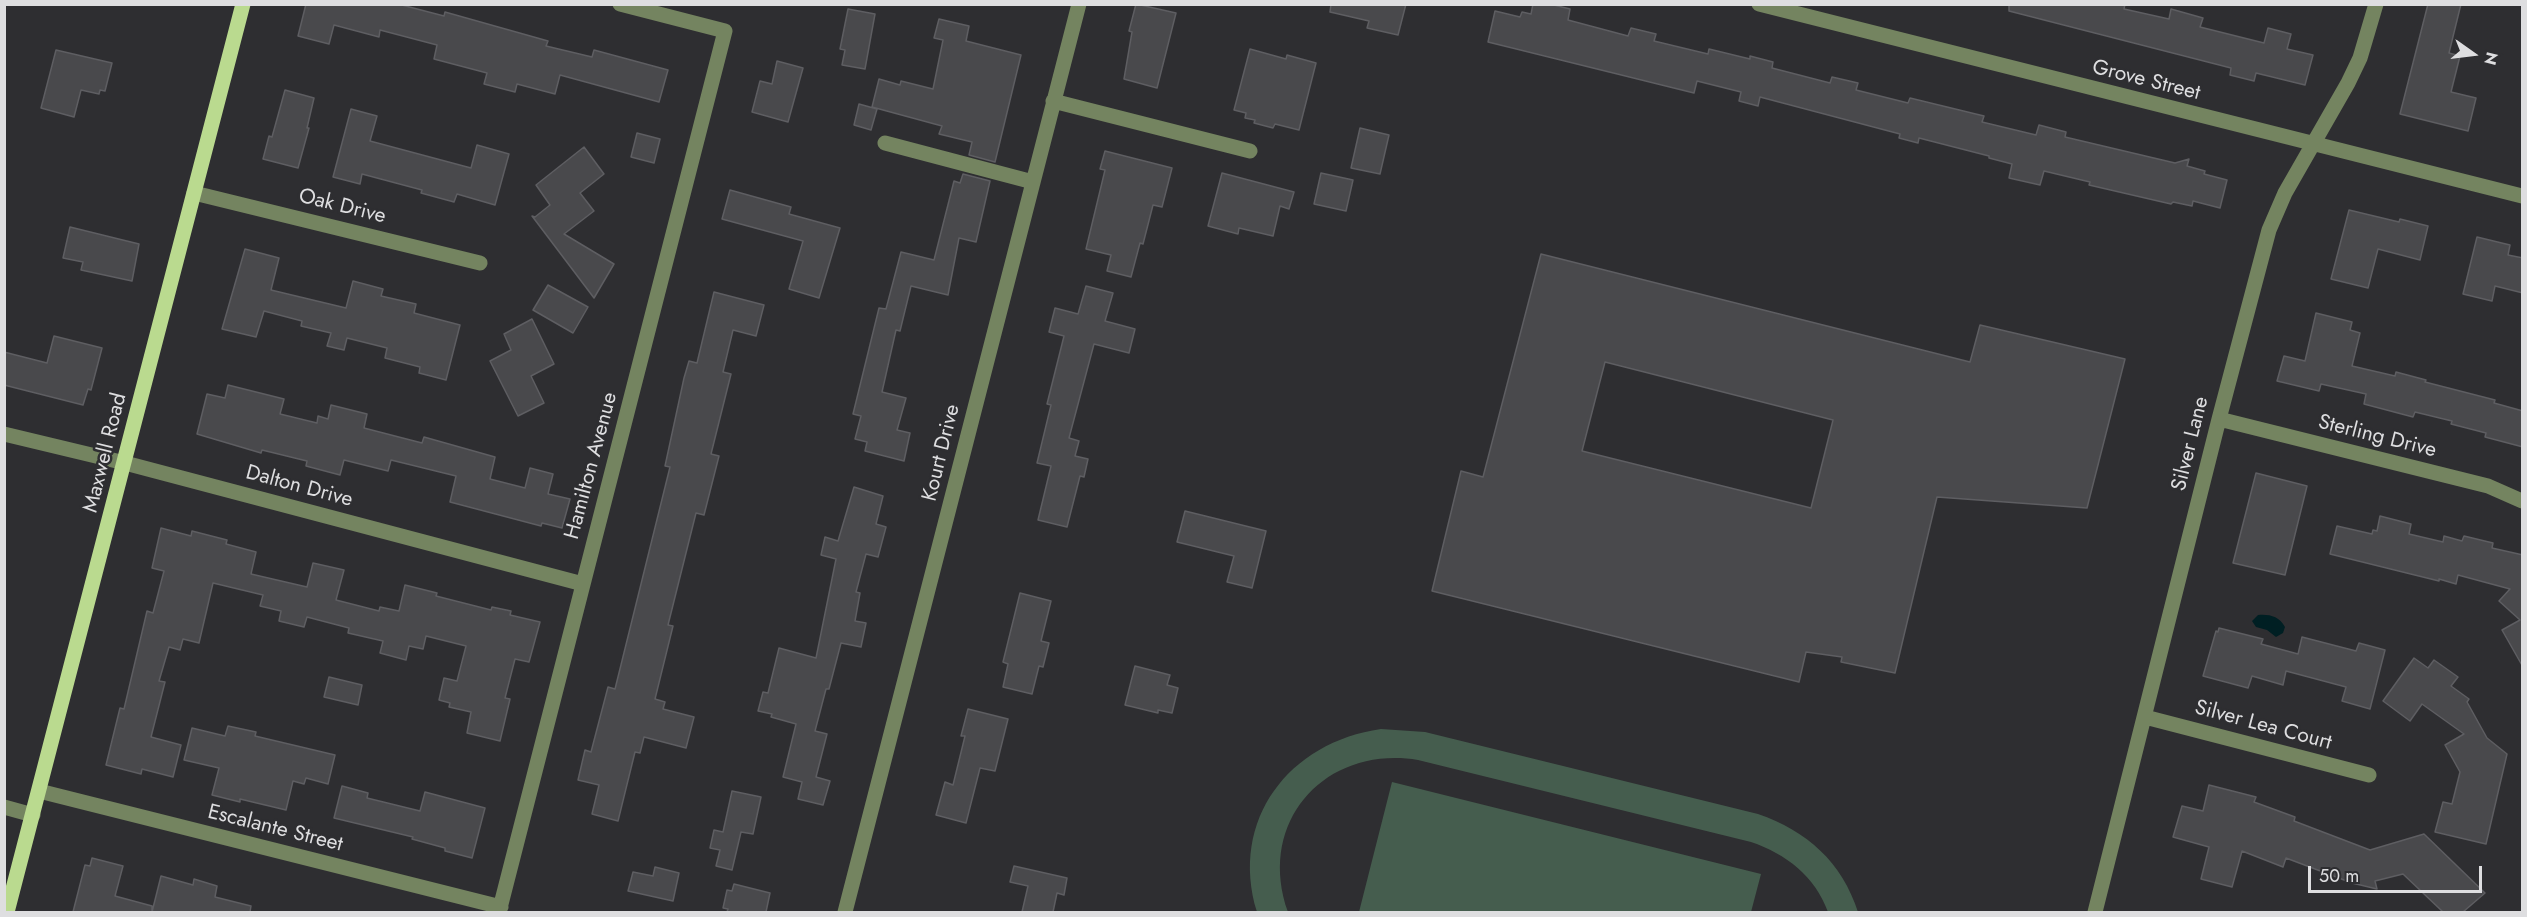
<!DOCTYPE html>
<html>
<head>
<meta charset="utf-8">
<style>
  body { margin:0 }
  #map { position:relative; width:2527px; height:917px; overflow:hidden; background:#2e2e31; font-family:Jost,sans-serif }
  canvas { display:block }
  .frame { position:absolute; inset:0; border:6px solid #dedee0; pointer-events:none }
  .north { position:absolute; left:2443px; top:24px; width:60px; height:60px; -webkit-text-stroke:4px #2e2e31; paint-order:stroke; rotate:104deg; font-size:16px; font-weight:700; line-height:24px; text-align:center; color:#dedee0 }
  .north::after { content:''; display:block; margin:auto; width:21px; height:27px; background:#dedee0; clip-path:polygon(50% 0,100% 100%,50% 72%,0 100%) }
  .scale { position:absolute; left:2308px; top:866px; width:174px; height:27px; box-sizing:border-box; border:3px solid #dedee0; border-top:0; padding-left:8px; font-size:18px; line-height:21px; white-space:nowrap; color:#dedee0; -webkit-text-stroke:4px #2e2e31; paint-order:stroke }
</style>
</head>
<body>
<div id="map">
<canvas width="2527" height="917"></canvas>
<div class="frame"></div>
<div class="north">N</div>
<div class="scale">50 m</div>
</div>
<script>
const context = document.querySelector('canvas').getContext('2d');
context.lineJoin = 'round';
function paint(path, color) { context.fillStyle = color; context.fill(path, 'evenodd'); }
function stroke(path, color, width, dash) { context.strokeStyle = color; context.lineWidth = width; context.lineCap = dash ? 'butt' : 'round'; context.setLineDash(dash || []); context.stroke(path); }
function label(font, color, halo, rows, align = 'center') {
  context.font = font + ' Jost,sans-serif'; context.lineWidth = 5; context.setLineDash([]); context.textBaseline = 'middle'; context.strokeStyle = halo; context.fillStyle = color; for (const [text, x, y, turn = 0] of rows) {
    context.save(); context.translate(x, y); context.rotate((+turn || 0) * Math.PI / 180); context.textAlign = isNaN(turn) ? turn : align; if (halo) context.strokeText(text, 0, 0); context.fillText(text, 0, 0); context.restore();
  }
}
const green = new Path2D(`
  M1381,729L1425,732L1758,814C1807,831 1842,862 1858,912H1828C1815,876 1786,854 1751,842L1418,760C1325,745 1256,822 1288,912H1257C1229,820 1289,742 1381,729Z
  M1392,782L1761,874L1751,912H1359Z`);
const water = new Path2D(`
  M2258,615C2269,614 2279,616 2285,627L2283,633L2276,637L2267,630L2256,627L2252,621Z`);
const building = new Path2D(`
  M306,4H398L444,16L445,12L548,41L546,46L592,57L594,50L668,70L659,102L560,75L555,94L517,84L515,92L484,84L487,73L434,59L437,45L380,30L379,37L334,25L329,44L298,36Z
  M1136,4L1176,13L1157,88L1124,79L1132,32L1129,31Z
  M1331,4H1406L1398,35L1367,28L1369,21L1330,12Z
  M1533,4H1550L1570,9L1568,20L1628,36L1631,28L1656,34L1654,41L1708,54L1709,49L1750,59V56L1773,62L1772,68L1830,83L1832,77L1858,83L1856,90L1908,103L1910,98L1984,116L1982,122L2036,135L2039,125L2066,132L2065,137L2175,163L2189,159L2187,166L2205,171L2204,174L2227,180L2220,208L2193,201L2192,206L2173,202L2171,204L2089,185L2090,182L2044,171L2040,185L2009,178L2012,164L1989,158V156L1919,138L1918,143L1899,138L1900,134L1760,97L1758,106L1739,101L1741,92L1697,81L1694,93L1488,42L1495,11L1520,17L1522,12L1531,14Z
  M2009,4H2125L2124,9L2169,19L2171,9L2203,18L2200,27L2264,43L2268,28L2291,34L2287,49L2313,55L2305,85L2256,73L2254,81L2230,75L2231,68L2009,11Z
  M2428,4H2461L2449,53L2460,56L2451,92L2476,98L2468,131L2400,114Z
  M848,9L875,14L865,69L842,65L845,50L840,49Z
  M939,19L969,26L966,41L1021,55L995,162L969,155L972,142L939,134L942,126L872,107L879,79L900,85L901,81L933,89L943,40L934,38Z
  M1250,49L1286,59L1287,55L1316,63L1299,130L1275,124L1273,128L1254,123L1255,120L1245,118L1246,113L1234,110Z
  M56,50L112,63L105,91L100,90L99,94L81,90L74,117L41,108Z
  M777,61L803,68L788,122L752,112L760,81L772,84Z
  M285,90L314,98L307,128H309L298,168L263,159L269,136L272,137Z
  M859,104L877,109L871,130L854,125Z
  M351,109L377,116L370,141L471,168L477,145L509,154L495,205L457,194L454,202L421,193L422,190L362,174L360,184L333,177Z
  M1360,128L1389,135L1380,174L1351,168Z
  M637,133L660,139L654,163L631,157Z
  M584,147L604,174L580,193L594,211L564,234L614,264L594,298L532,216L535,217L550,205L536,185Z
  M1105,151L1172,168L1162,207L1153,205L1143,244L1140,243L1131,277L1107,271L1111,255L1086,249L1105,170L1100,169Z
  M1222,173L1294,192L1289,209L1280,206L1273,236L1239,228L1238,234L1208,226Z
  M1321,173L1353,180L1346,211L1314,204Z
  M963,174L990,181L976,242L959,238L948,295L911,286L900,331L896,330L882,392L906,398L897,430L910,433L904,461L865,451L867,442L855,439L861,416L853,414L879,308L886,309L901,252L934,260L954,181L960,183Z
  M730,190L791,207L789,214L840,228L819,298L789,289L803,241L722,219Z
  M2349,210L2399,222L2400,219L2428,226L2420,260L2378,249L2368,288L2331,279Z
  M70,227L139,244L132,281L81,270L83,262L63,258Z
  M2477,237L2510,245L2508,255L2523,258V293L2495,286L2492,301L2463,294Z
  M245,249L279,258L271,290L346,308L353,281L383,289L381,296L416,304L414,313L460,325L446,380L419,373L420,367L385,358L387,348L347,338L344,350L327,346L331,333L301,326L302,321L264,311L256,337L222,329Z
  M1541,254L1970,362L1980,325L2125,359L2087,508L1937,497L1895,673L1841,662L1842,657L1806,652L1799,682L1432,591L1461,471L1483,477ZM1605,362L1833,420L1811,508L1582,451Z
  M548,285L588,307L573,333L533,310Z
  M1086,286L1113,293L1105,321L1135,329L1129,353L1094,344L1069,438L1079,441L1075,456L1088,459L1084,477L1080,476L1067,527L1038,520L1051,466L1037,463L1051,405L1047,404L1064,336L1049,332L1055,308L1078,314Z
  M714,292L764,305L756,336L733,330L723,372L731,374L711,454L719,456L704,515L696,513L668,625L673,626L655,699L665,702L663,709L694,717L686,748L644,737L640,753L635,752L618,821L592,814L599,785L578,780L585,750L591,752L608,687L615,689L670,467L665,466L684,378L689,361L697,363Z
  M2316,313L2352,322L2350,330L2360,333L2352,366L2395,376L2396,372L2426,380L2425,382L2495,400L2494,403L2523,411V447L2485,437L2486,433L2451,424L2452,421L2415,412L2413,417L2364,404L2366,394L2321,384L2319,391L2277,381L2284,356L2305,361Z
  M532,319L554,364L531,376L544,403L518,416L490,361L511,350L504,334Z
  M54,336L102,348L91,390L88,389L83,405L4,385V352L47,363Z
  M228,385L284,399L280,414L317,423L318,416L328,419L331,405L367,414L364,428L422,443L424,437L495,457L490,479L525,488L530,468L553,474L548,494L570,499L562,528L542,523L541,526L450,502L456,476L391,460L388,471L344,460L340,475L306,466L307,461L262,450L261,453L197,434L207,394L225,398Z
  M2256,473L2307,486L2285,575L2233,563Z
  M854,487L883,496L876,524L886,527L878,557L866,554L856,592L860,593L855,621L866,623L861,647L841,643L829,689H826L815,731L827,734L816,777L830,781L823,805L798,799L802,782L783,777L796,724L771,717L772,714L758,711L763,692L768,693L779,648L816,658L836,559L821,555L825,537L838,541Z
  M1185,511L1266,531L1252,588L1227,582L1234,556L1177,542Z
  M2380,516L2411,524L2409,534L2443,542L2444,536L2462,541L2464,536L2493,543L2492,548L2523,555V667L2502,630L2520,620L2499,601L2510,589L2458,575L2456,584L2439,579V581L2330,554L2337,526L2372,534L2373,530L2377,531Z
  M161,528L191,536L192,531L227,540L226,544L256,552L251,574L307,587L313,563L344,570L336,600L379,611L380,607L399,611L405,585L437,593L436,596L491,610L492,607L511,611L510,615L540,622L529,662L515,659L505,698L510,699L500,741L467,733L471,712L449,707L450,703L439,700L444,678L457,681L466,646L426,636L423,649L409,646L406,660L380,653L383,641L348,633L349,628L307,617L304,627L279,621L281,611L260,606L263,595L213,583L199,643L183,639L180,650L169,647L159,681L165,682L151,737L181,745L173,777L142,769L141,774L106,765L120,708L124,709L147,611L153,613L164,571L152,568Z
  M1020,593L1051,601L1041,641L1049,643L1043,667L1039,666L1032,694L1003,687L1008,664L1003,662Z
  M2219,628L2263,639L2261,644L2298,654L2302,637L2356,651L2359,643L2385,650L2370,709L2342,701L2346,687L2286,671L2283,685L2252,676L2248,688L2203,676L2216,631L2218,632Z
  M2414,658L2428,668L2434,660L2458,677L2451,686L2469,699L2467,702L2487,738L2507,754L2486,844L2435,832L2443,802L2452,804L2460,772L2445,745L2464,734L2422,704L2410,721L2383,701Z
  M1135,666L1170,675L1167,685L1178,688L1172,713L1158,710V713L1125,705Z
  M329,677L362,685L358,705L324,697Z
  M968,709L1008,719L995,771L980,768L966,823L936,815L945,782L953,785L965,736H961Z
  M228,726L256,732L255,736L335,755L328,784L306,778L304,784L293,781L286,810L240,799V802L212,795L219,768L184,760L192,728L225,736Z
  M2209,785L2256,797L2254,802L2295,817L2294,821L2370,850L2424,834L2485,893L2463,912H2443L2403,874L2375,881L2377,889L2352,883L2286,858L2283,867L2242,851L2232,887L2201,879L2209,847L2173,837L2182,806L2203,811Z
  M342,786L368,793L367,798L420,811L425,792L485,808L472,858L445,851V848L412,839L413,837L334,818Z
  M732,791L761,797L753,834L741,832L732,870L716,866L720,850L710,848L714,830L723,832Z
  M92,858L123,866L115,896L152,906V912H73L85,865L90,866Z
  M1014,866L1067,878L1064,895L1057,893L1053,912H1022L1028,886L1010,882Z
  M655,867L679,873L673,901L628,891L633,872L653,876Z
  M161,876L193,885L194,879L217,886L215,897L251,906L250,912H152Z
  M734,884L770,893L766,912H727L728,909L723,908L727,890L732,891Z`);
const minor = new Path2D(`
  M1759,4L2522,196
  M1053,101L1250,151
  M885,143L1033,182
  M194,193L480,263
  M2219,419L2488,486L2522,501
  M4,434L125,463L583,584
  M2145,717L2369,775
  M39,791L501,907
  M4,807L33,815
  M499,912L725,31L620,4
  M845,912L1079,4
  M2095,912L2219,419L2269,230L2285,193L2348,83L2360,58L2376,4`);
const major = new Path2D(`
  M7,912L243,4`);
const streetNames = [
  ["Grove Street",2146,81,14],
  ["Oak Drive",342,207,14],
  ["Sterling Drive",2377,437,14],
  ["Silver Lane",2191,444,-76],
  ["Maxwell Road",106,453,-76],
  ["Kourt Drive",942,453,-76],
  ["Hamilton Avenue",592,466,-75],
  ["Dalton Drive",299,487,15],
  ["Silver Lea Court",2263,726,15],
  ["Escalante Street",275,829,14]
];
paint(green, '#455d4e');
paint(water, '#001f23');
paint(building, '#49494c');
stroke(building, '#5e5e62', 1.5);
stroke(minor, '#748460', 15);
stroke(major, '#bada8f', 15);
label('21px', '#dedee0', '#2e2e31', streetNames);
</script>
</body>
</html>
